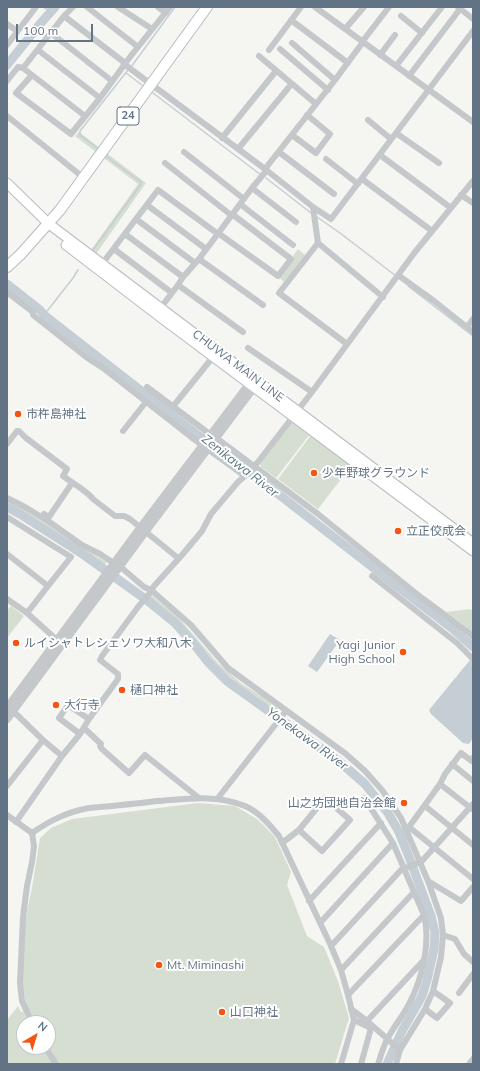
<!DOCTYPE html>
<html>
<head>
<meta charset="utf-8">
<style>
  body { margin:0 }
  #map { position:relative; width:480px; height:1071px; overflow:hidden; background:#f5f5f1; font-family:Mulish,sans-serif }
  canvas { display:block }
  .frame { position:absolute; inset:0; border:8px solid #617385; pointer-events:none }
  .north { position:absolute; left:16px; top:1015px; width:40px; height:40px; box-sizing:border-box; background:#fff; border:1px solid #c0c7ce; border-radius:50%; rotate:38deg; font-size:11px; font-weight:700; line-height:16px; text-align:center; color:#617385 }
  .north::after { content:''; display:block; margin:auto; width:14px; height:18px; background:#f55412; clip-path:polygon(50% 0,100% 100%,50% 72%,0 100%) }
  .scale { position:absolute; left:16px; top:24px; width:77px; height:18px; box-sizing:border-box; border:2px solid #617385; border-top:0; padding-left:5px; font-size:12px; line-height:14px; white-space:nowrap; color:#617385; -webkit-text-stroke:3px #fff; paint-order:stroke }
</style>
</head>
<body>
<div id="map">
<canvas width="480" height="1071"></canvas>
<div class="frame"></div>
<div class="north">N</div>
<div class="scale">100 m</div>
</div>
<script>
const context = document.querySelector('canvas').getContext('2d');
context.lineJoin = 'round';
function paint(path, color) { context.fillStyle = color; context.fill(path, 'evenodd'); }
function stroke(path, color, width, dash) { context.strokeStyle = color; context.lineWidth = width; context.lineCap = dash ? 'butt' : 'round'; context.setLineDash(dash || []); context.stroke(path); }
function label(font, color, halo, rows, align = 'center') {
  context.font = font + ' Mulish,"Noto Sans JP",sans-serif'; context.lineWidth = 4; context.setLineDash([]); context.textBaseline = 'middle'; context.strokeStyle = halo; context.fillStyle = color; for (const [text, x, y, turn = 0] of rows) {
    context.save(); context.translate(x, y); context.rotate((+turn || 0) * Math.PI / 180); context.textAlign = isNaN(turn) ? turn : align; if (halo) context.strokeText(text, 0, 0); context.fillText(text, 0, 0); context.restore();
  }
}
const green = new Path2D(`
  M79,132L146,183L96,254L91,250L138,184L75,136Z
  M298,249L305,255L284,282L280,278L294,257L293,256Z
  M292,422L310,434L276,478L261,467L260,463Z
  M311,435L351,466L318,509L278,479Z
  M7,501L21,506L81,547L107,562L104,566C73,544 41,522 7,503Z
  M151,595L178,617L218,663L242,684L271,702L279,710V713L235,681L219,668L177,620L149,598Z
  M11,606L24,616L7,638V611Z
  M470,609L473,611V633L464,625L446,612Z
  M198,803L235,806L257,819L275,837L291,872L287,885L307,936L324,947L338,981L349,1018L335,1064H57L48,1046V1023H36L26,1005L22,981L24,954V924L32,888L40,838L51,828L72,819Z
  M18,1006L21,1012L23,1011L28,1023H24V1047H42L53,1064H7V1020Z`);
const water = new Path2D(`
  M330,634L340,640L317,672L308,666Z
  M470,660L473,663V738L469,744L463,743L431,714L429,710Z`);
const stream = new Path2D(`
  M43,7L51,11
  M131,67L175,7
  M126,73L142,85
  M153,93L261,175
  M97,148L80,135V131L128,70
  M266,178L311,213
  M317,217L340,233L396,276
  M93,250L141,184V182L107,157
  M408,286L473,336
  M44,315L73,278L78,270`);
const river = new Path2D(`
  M7,65L40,24L55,7
  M7,284L40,310L44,315L199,436L246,469L389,580L453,629L473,647
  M7,507L20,514L84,555L148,601L175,623L193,643L208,662L227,681L341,763L365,784L388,813L399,832L409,857L431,916L435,933L434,949L427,980L422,996L402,1031L387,1064`);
const minor = new Path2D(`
  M87,7L138,47
  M118,7L152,29
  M158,7L166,13
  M315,7L473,122
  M458,7L473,19
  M64,16L125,63
  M401,16L422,33
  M291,20L348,63
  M7,24L17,31
  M345,29L364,7
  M51,33L112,81
  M362,42L389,7
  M292,43L335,80
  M7,45L36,7
  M280,49L328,90
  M38,50L100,98
  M269,50L301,7
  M380,55L395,35
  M259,56L316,104
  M124,64L265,169L313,207L331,219L473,31
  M396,66L442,7
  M23,68L64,16L73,7
  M32,75L85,116
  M409,76L460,9
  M7,81L18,67L23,68L32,75L16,93L71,134L100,98L130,57L170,7
  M7,116L84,178
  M368,120L391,139
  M396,133L439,163
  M292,135L316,153L330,134L307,115
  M222,138L276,71
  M238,149L289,87
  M184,152L244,199
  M279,152L334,194
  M380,155L451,208
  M326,159L358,184
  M165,163L231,215
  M265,169L335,80L363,42
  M362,179L432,231
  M252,188L296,222
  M461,195L473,203
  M240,204L293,245
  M147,205L206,249
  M313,207L318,243L383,297
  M136,219L158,190L218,234
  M218,233L278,276L291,259L232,214
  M125,234L183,277
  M318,243L279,293L347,344
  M114,249L172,293
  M199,259L263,305
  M102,264L136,219L195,263
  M398,275L434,301L473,332
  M178,285L243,332
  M7,292L33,312V315L86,357L103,368L191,437L245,476
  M159,310L178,285L183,277L199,259L252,188L267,170
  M467,327L473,319
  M248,348L312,392
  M147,387L207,432L211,434L318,514L418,595L469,633L473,637
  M175,404L213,357
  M123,431L146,402
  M7,444L17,431H19L26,438L67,469L63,476C71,482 88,492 93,499L115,516H124L130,519L178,558
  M7,498L25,507L48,521L82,545L100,554L123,569L144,587L151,590L191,625L228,668L346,754L365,771L382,790L401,818L428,881L441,918L443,935L441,957L433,991L425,1009L400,1050L396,1064
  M44,514L49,517L72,483
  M7,517L71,557L48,586
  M7,554L48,586L27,613
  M372,576L457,643L473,659
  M7,599L27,613L57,640
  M13,711L43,740L62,756
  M84,728L101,744L100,746L102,749L129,773L145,755L199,798
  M80,734L59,718L68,705L89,719
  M452,764L473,781
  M440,784L472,809
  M7,786L43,740
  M218,798L286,711
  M364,798L372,810L393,843L424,915C431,942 422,980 409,1004C403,1016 394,1026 388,1038C383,1046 381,1056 378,1064
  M425,806L473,845
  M7,815L32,833L34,846L32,862L27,886L23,917L20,983L22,1001L32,1023
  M16,822L62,756L80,734L89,719L118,679V674L100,660L102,656L138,607L150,593L154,586L182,555L202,531L211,514L238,482L245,476L258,462L312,392L415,252L473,181
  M409,827L473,879
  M406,830L409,827L440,784L445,774L461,753L469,759L473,761
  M32,833C51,820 67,812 89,808C112,806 134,804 157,801C187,799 216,794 245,806C259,812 269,824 279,836L331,946L341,970L348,995L354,1020L341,1064
  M282,843L299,830L325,798L350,820L322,851L299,830
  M428,881L461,901L473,887
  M309,901L381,823
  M320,923L393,843
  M443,935L455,939L464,954L473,962
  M331,946L401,870L422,861L473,804
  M341,970L414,892
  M459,993L473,974
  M348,995L424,915
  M351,1009L367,1021L400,1050
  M425,1009L437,1018L450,1003L433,991
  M354,1020L371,1028V1025
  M367,1021L423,961
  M45,1047L56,1064
  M361,1064L371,1028
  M469,1064L473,1059`);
const tertiary = new Path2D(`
  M7,708L141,527L253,379
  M7,719L145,532L258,382
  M472,760L473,759`);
const secondary = new Path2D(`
  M7,183L49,224L473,543
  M66,245L160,317L473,551`);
const trunk = new Path2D(`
  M7,267L21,254L60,210L207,7`);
const markers = [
  [18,414,4,"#f55412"],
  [314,473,4,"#f55412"],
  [398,531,4,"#f55412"],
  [16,643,4,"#f55412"],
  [403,652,4,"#f55412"],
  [122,690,4,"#f55412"],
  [56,705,4,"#f55412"],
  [404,803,4,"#f55412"],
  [159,965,4,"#f55412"],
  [222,1012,4,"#f55412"]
];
const shields = [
  [128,116,22]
];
const shieldNames = [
  ["24",128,116]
];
const streetNames = [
  ["CHUWA MAIN LINE",238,366,37]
];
const poiNames = [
  ["市杵島神社",26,414],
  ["少年野球グラウンド",322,473],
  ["立正佼成会",406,531],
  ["ルイシャトレシェソワ大和八木",24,643],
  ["Yagi Junior",395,645,"right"],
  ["High School",395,659,"right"],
  ["樋口神社",130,690],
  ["大行寺",64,705],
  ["山之坊団地自治会館",396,803,"right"],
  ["Mt. Miminashi",167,965],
  ["山口神社",230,1012]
];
const waterNames = [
  ["Zenikawa River",240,466,38],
  ["Yonekawa River",307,739,36]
];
paint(green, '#d5ded1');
paint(water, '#c5ced4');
stroke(stream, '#c5ced4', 1.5);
stroke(river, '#c5ced4', 9);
stroke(secondary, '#b8bdc2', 11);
stroke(trunk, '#b8bbbe', 12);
stroke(minor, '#c4c8cb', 6);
stroke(tertiary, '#c4c8cb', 8);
stroke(secondary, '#fff', 9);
stroke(trunk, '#fff', 10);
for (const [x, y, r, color] of markers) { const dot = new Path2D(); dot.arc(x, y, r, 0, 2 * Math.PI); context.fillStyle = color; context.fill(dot); stroke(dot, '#fff', 1.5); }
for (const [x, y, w] of shields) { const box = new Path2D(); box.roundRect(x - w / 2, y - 9, w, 18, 3); context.fillStyle = '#fff'; context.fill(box); stroke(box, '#617385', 1); }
label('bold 11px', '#617385', null, shieldNames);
label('12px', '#617385', '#fff', streetNames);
label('12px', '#617385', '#fff', poiNames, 'left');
label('italic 13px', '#5c7683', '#fff', waterNames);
</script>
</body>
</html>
